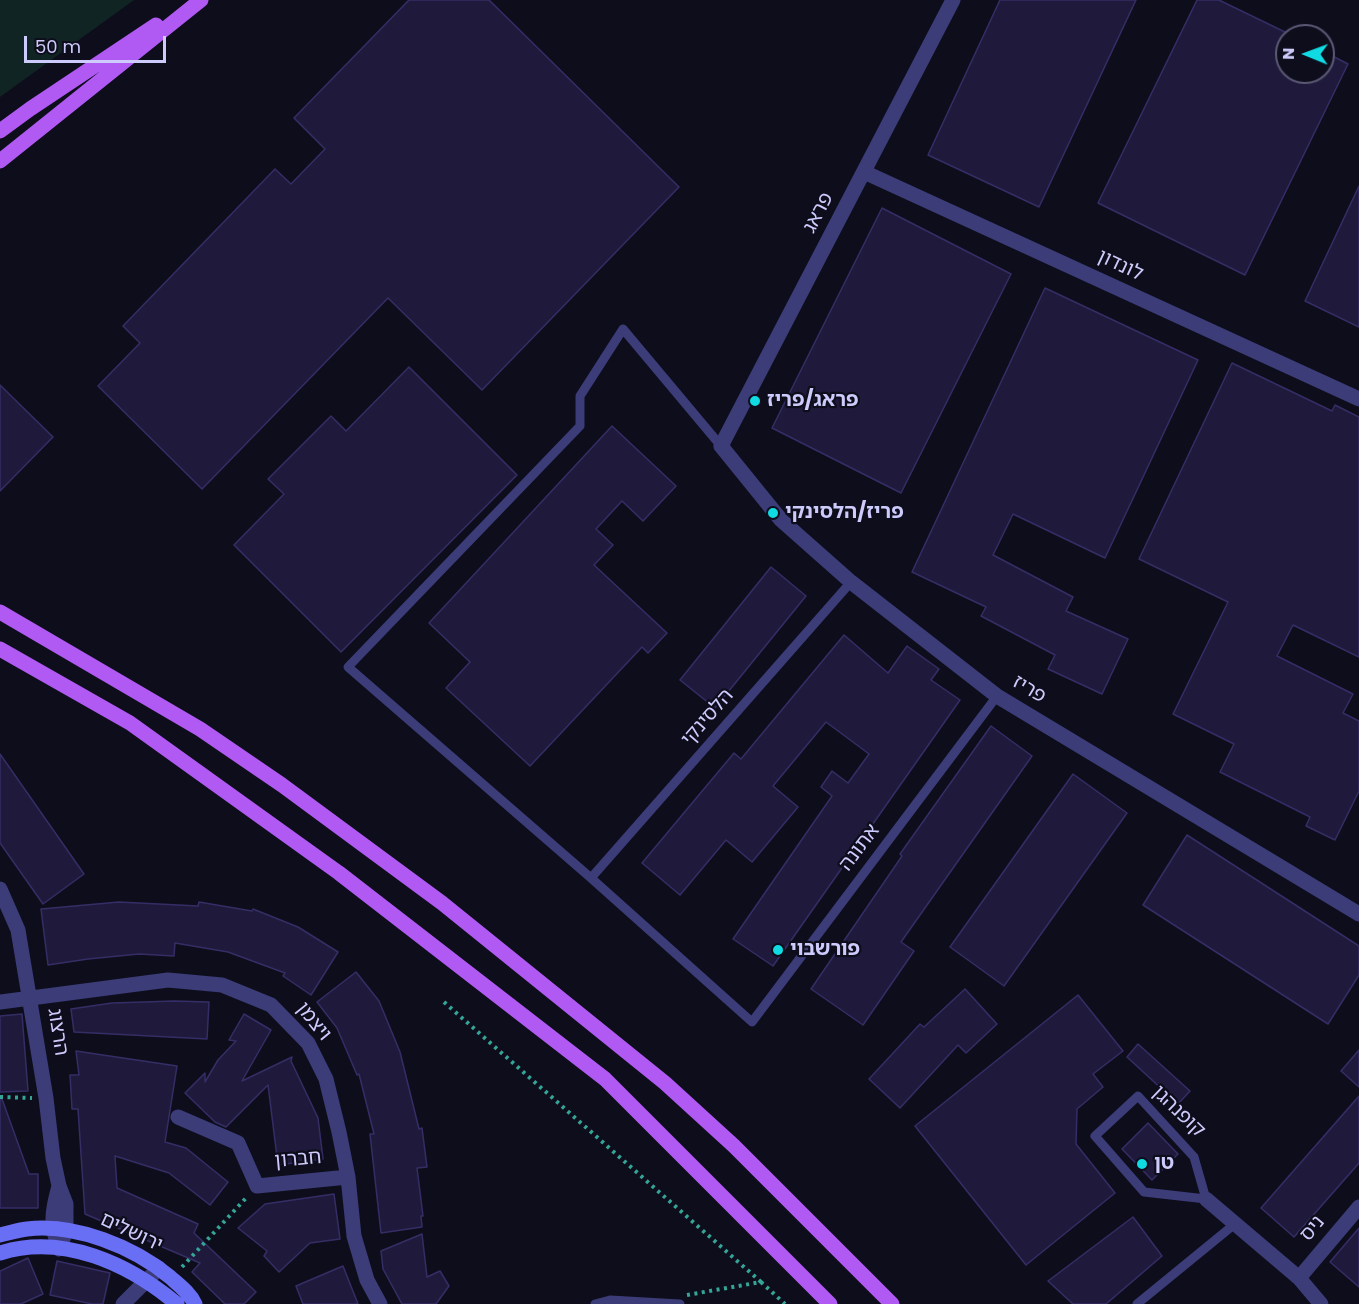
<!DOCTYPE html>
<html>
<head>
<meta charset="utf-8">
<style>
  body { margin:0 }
  #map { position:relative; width:1359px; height:1304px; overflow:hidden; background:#0e0d1c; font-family:Poppins,sans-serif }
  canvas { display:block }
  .north { position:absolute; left:1275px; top:24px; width:60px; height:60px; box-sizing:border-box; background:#0e0d1c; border:2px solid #5a5975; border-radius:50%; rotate:271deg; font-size:16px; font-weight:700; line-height:24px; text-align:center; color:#cdcbfb }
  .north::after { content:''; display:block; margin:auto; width:21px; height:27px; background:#10dbe2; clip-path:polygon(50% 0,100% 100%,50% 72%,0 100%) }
  .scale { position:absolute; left:24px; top:36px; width:142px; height:27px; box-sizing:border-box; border:3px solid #cdcbfb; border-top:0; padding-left:8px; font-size:18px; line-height:21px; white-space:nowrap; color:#cdcbfb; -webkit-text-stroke:4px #0e0d1c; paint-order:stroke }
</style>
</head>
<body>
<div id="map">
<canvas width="1359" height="1304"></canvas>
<div class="north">N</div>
<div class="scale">50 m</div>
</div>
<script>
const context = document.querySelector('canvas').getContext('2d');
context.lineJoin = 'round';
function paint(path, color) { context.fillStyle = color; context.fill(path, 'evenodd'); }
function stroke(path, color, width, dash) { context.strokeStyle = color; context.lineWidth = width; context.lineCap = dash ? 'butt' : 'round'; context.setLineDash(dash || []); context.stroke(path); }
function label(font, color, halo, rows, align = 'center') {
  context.font = font + ' Poppins,"Noto Sans Hebrew",sans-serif'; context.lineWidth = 4.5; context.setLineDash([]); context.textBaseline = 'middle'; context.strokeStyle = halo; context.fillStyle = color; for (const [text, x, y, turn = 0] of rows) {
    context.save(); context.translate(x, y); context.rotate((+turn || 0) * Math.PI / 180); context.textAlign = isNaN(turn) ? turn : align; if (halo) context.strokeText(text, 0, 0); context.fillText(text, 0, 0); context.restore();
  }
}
const green = new Path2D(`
  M0,0H134L0,97Z`);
const building = new Path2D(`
  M409,0H489L679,187L482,390L388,298L202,489L98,386L140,343L123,326L275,169L291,184L325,149L294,118Z
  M1000,0H1136L1039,207L928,155Z
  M1197,0H1219L1287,33V72H1323V51L1348,64L1245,275L1098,203Z
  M1359,186V327L1305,301Z
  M882,208L1011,274L901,493L772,428Z
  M1045,288L1198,360L1105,558L1013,514L993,555L1073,597L1066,611L1128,639L1102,694L1048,669L1055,655L981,616L986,607L912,572Z
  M1232,363L1332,411L1335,405L1359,417V657L1293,625L1277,656L1353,694L1343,713L1359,721V791L1335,840L1306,826L1310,817L1220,772L1234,744L1173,714L1228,602L1139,559Z
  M409,367L517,475L341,652L234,545L284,494L268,479L331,416L346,431Z
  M0,385L53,437L0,491Z
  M612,426L676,486L643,521L622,501L596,529L613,545L594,565L667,633L648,653L642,647L530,766L446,688L470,662L429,623Z
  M771,567L806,596L715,708L680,680Z
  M844,635L888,673L907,646L939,669L931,680L960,700L773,966L733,939L832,796L821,787L832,771L848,783L869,754L826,722L773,786L798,807L752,862L726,840L680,895L642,863L734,753L741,759Z
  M991,726L1032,756L901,942L914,951L863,1025L811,989L902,856L900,854Z
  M0,754L84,874L43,904L0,843Z
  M1073,774L1127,813L1004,986L950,947Z
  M1187,835L1359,946V975L1328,1024L1143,905Z
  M119,902L198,906L199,902L252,911L253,909L298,927L338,952L311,995L283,976L285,973L228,952L175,943L174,956L139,954L88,959L48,965L41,909Z
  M356,972L379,1001L400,1052L419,1129L422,1128L427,1167L417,1168L423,1216H421L422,1227L381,1233L370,1134H374L359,1074L357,1075L337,1028L317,1002Z
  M965,989L997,1024L966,1053L958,1045L900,1108L869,1079L920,1024L924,1027Z
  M1078,995L1123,1051L1093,1074L1103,1087L1077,1109L1076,1144L1115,1193L1026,1265L915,1126Z
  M174,1001L209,1002L207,1039L74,1032L71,1009L112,1003Z
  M22,1014L28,1091L0,1092V1016Z
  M244,1014L271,1030L242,1081L292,1057L291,1061L318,1118L323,1159L278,1165L268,1085L226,1127L215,1122L185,1093L205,1073V1082L218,1060L236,1041L229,1040Z
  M1138,1044L1190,1091L1178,1104L1127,1057Z
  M1359,1050V1087L1341,1071Z
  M76,1051L177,1066L165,1142L186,1148L228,1182L210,1205L169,1173L115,1156L117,1188L198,1224L194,1233L256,1292L244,1304H225L192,1272L200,1263L85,1214L78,1109H72L70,1075H79Z
  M1359,1096V1163L1294,1237L1261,1208Z
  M2,1099L29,1174H38V1208H0V1100Z
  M1148,1123L1178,1154L1152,1180L1122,1149Z
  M334,1194L340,1239L310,1243L279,1272L264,1256L267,1251L238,1228L265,1204Z
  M1133,1217L1162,1256L1106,1304H1073L1048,1281Z
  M1359,1228V1287L1330,1262Z
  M422,1234L427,1277L440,1271L449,1286L436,1304H402L383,1269L381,1251Z
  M28,1258L43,1294L21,1304H0V1271Z
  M57,1261L110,1273L103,1304H92L50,1295Z
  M343,1266L358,1304H303L296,1286Z`);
const path = new Path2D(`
  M444,1002L761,1282
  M0,1097L32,1098
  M182,1267L246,1198
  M687,1295L761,1282L785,1304`);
const lane = new Path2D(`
  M721,446L623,329L580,396V426L348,667L591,878L752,1022L997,696
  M591,878L851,582
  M1138,1096L1194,1157L1206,1199L1144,1192L1095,1136Z
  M595,1304L610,1300L680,1304
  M1137,1304L1236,1223`);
const street = new Path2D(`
  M953,0L721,446L781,520L851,582L997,696L1359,914
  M864,172L1359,399
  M0,889L18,930L46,1098L53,1158L59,1186L66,1204V1231L59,1249
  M0,1002L168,980L222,985L271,1005L308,1043L326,1079L339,1132L348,1177L354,1236L367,1280L380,1304
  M178,1117L238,1143L257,1186L348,1177
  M1206,1199L1299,1278L1321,1304
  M56,1239C50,1221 54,1204 59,1186
  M1299,1278L1359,1207
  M123,1304L159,1268`);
const secondary = new Path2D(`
  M0,1235C9,1233 18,1230 27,1229C75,1223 134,1247 170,1277C179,1285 190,1293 195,1304
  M0,1253C63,1233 129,1264 177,1304`);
const primary = new Path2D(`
  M0,131L30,109L156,25
  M0,161L201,0
  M0,612L200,729L282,785L442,903L665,1083L734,1146L892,1304
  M0,649L130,723L339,873L605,1079L830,1304`);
const markers = [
  [755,401,6,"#10dbe2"],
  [773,513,6,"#10dbe2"],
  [778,950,6,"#10dbe2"],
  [1142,1164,6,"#10dbe2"]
];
const streetNames = [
  ["פראג",819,213,-62],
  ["לונדון",1120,266,25],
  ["פריז",1029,690,31],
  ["הלסינקי",708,718,-49],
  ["אתונה",860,848,-53],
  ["ויצמן",313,1022,51],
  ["הרצוג",57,1032,81],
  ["קופנהגן",1178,1112,44],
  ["חברון",298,1160,-5],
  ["ניס",1313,1229,-50],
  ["ירושלים",131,1233,25]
];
const poiNames = [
  ["פראג/פריז",767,401],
  ["פריז/הלסינקי",785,513],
  ["פורשבוי",790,950],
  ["טן",1154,1164]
];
paint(green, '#102523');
paint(building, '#1f1a3b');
stroke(building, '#352e66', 1.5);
stroke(path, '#35a597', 4, [3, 4.5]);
stroke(lane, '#3b3c78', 9);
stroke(street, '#3b3c78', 15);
stroke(secondary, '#696ff4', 15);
stroke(primary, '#b05af3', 15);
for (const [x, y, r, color] of markers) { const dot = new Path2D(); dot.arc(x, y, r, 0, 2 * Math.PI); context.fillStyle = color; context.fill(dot); stroke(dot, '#0e0d1c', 2); }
label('20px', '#cdcbfb', '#0e0d1c', streetNames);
label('bold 20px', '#cdcbfb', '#0e0d1c', poiNames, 'left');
</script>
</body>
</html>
